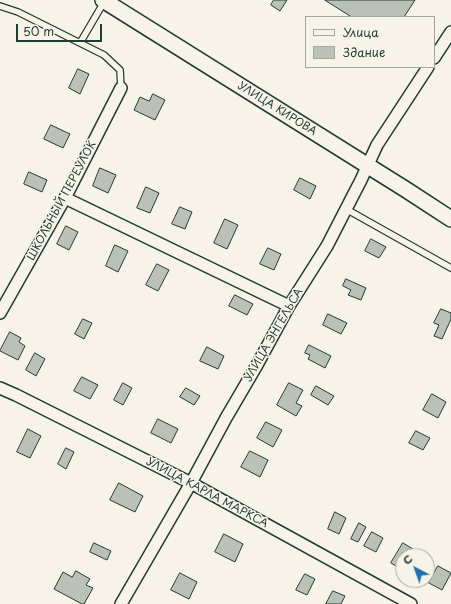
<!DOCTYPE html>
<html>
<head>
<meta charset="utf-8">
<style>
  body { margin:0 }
  #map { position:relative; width:451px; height:604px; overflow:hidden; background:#f7f3e8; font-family:"Playpen Sans",sans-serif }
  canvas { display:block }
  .legend { position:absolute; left:305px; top:16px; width:130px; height:52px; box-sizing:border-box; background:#f7f3e8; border:1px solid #a1aaa0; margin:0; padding:5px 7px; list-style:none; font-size:12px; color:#1f3d34 }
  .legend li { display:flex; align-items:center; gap:8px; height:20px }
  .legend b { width:20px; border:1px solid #a1aaa0 }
  .north { position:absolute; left:395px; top:548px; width:40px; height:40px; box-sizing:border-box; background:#f7f3e8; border:1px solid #a1aaa0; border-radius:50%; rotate:319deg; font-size:11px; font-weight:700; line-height:16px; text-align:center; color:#1f3d34 }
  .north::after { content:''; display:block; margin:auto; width:14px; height:18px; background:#1f6fb2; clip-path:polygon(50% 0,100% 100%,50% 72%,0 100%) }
  .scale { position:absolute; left:16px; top:24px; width:86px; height:18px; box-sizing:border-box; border:2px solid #1f3d34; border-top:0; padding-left:5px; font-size:12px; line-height:14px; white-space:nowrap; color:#1f3d34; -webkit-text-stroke:3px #f7f3e8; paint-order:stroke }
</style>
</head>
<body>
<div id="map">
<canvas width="451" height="604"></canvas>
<ul class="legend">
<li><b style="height:5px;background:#f7f3e8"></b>Улица</li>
<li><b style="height:11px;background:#bbc1b6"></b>Здание</li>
</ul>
<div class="north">С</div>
<div class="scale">50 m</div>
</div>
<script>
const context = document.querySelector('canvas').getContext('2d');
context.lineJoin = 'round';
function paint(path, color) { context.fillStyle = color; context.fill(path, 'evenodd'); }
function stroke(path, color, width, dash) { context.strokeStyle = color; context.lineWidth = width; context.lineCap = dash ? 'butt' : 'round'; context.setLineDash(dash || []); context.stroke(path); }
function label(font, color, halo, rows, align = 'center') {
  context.font = font + ' "Playpen Sans",sans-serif'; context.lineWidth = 3; context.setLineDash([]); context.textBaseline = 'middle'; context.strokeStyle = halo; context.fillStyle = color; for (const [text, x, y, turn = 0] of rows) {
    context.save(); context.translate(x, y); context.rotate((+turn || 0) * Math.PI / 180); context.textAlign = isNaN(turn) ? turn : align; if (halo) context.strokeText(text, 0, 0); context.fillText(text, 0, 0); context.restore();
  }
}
const building = new Path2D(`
  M274,0H287L280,11L271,5Z
  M325,0H415L404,17H352Z
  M78,69L89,74L80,94L69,88Z
  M153,94L165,100L155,120L134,110L140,97L149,101Z
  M51,125L70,134L63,148L44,139Z
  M100,168L116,175L108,193L93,186Z
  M29,172L47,180L42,192L24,184Z
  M300,178L316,186L310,199L294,190Z
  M146,187L159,193L150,213L137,208Z
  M180,207L192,212L185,229L172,224Z
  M225,219L238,225L227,249L214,243Z
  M66,226L78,232L69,250L57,244Z
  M371,239L386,247L379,258L365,251Z
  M115,245L128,251L118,272L106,266Z
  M268,248L281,254L274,270L260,264Z
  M157,264L169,270L158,291L146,285Z
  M346,279L366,288L361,300L348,295L351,290L343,286Z
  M235,295L253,304L247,315L229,306Z
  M441,309L451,313V319L442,339L434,336L439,325L434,323Z
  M328,314L347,323L341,334L323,325Z
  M83,319L92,323L84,339L75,334Z
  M10,332L21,338L19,342L25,346L18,360L0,351Z
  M309,345L331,356L325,368L308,359L310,355L305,353Z
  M207,347L224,356L218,369L200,361Z
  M35,353L45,359L36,376L26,370Z
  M82,377L98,385L90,399L74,391Z
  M123,383L132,388L123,405L114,400Z
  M289,383L303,390L296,403L302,406L296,416L277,405Z
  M316,386L334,396L328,405L311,395Z
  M186,388L200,396L194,405L180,397Z
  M432,394L446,402L438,418L423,410Z
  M158,419L178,429L171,443L151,433Z
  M266,422L282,430L273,447L257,438Z
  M28,429L41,436L30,458L17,452Z
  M416,431L430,438L423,450L409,443Z
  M66,448L74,452L66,469L58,464Z
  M250,451L268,460L260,477L241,467Z
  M119,483L143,496L135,512L110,500Z
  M335,512L346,518L339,534L328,529Z
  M359,523L366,527L358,542L351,539Z
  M372,532L383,538L376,552L364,546Z
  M224,534L243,544L235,562L215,552Z
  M94,543L111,551L107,560L90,552Z
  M403,543L413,549L409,556H403V566L401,569L391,563Z
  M438,566L451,573L442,590L429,583Z
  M76,571L90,579L86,585L93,588L84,604H82L54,589L63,572L72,577Z
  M180,573L197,582L189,599L171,590Z
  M305,574L315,579L307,595L296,590Z
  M333,591L345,596L341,604H326Z`);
const lane = new Path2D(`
  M104,2L80,43L104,55L120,70L121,88
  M0,6L18,12L80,43
  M346,209L451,268`);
const street = new Path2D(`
  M434,58L451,32
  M65,198L289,306
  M0,313L65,198L121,88
  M0,388L16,395L191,483L411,604
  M121,604L191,483L226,418L257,365L289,306L327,246L361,180L377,145L428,67`);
const secondary = new Path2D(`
  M103,0L405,189L451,219`);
const streetNames = [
  ["УЛИЦА КИРОВА",277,109,32],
  ["ШКОЛЬНЫЙ ПЕРЕУЛОК",62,201,-62],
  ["УЛИЦА ЭНГЕЛЬСА",274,335,-60],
  ["УЛИЦА КАРЛА МАРКСА",207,493,28]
];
paint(building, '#bbc1b6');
stroke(building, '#1f3d34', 1);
stroke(lane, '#1f3d34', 8);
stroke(street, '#1f3d34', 14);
stroke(secondary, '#1f3d34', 18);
stroke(lane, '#f7f3e8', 5.5);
stroke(street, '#f7f3e8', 11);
stroke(secondary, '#f7f3e8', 15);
label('11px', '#1f3d34', '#f7f3e8', streetNames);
</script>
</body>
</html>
